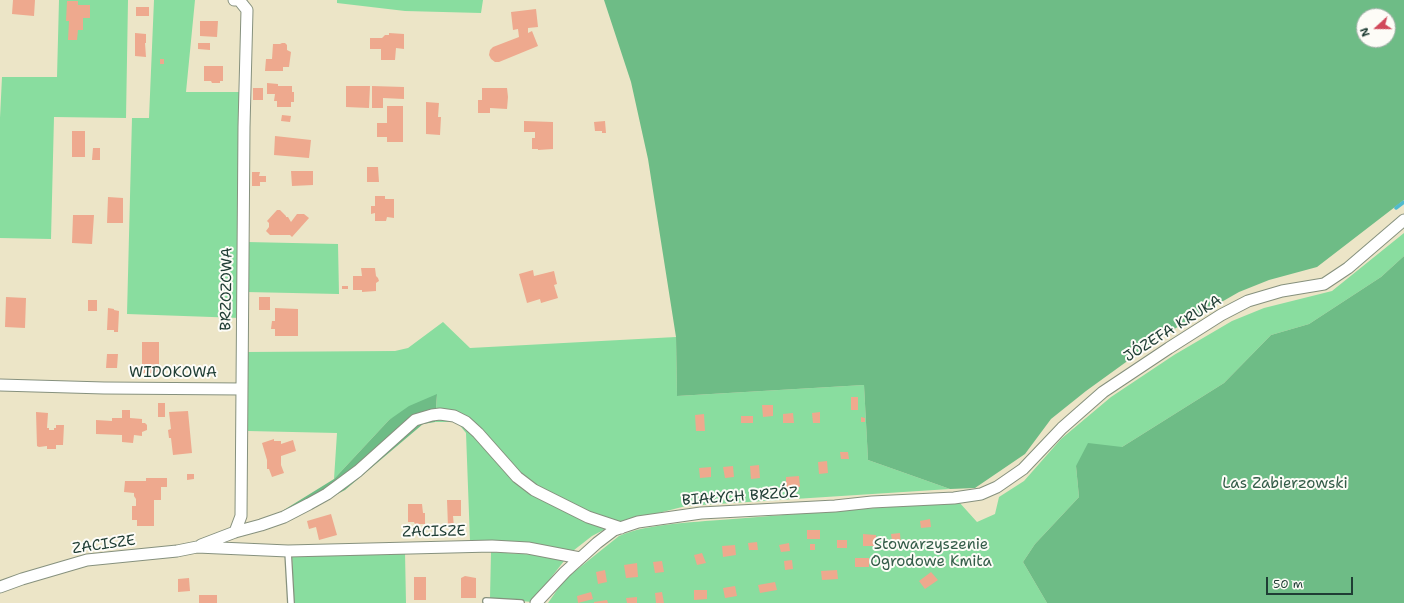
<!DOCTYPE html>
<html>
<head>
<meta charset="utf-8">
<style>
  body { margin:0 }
  #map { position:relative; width:1404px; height:603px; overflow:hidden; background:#ece5c7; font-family:"Shantell Sans",sans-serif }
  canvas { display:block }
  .north { position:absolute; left:1356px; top:8px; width:40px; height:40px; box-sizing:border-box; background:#fdfcf7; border:1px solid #a4b0a9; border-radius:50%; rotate:249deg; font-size:11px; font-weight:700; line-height:16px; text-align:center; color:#1f3d34 }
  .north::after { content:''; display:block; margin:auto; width:14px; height:18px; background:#d1495b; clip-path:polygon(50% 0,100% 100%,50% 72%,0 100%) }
  .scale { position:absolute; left:1266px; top:577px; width:87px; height:18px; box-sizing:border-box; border:2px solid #1f3d34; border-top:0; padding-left:5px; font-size:12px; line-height:14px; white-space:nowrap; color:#1f3d34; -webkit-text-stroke:3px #fdfcf7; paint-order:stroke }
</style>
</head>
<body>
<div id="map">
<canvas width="1404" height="603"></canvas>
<div class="north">N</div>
<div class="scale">50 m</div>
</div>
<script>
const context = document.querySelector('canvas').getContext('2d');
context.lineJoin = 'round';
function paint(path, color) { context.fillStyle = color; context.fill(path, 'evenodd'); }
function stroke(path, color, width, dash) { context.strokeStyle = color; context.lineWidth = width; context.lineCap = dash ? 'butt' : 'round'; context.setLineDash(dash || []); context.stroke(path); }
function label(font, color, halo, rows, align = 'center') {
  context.font = font + ' "Shantell Sans",sans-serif'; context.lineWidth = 4; context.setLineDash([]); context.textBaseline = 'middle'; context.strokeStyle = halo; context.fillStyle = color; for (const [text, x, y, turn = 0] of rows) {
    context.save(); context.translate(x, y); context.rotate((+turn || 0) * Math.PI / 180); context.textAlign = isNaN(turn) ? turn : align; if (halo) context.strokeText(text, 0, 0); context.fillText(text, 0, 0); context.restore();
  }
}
const green = new Path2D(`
  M59,0H128L126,118L54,117L51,239L0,238V118L2,77H57Z
  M154,0H195L186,92H240V318L127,314L132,118H149Z
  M337,0H483L481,13L405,11L337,3Z
  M1404,233V256L1381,277L1309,324L1271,335L1224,383L1122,447L1076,466L1079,497L1035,544L1023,562L1047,603H548L564,580L619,536C648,523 700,522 733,519C808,513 884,507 959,502L977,522L995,514L999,497L1024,481L1061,439L1111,397L1174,355L1232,321L1264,308L1332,291Z
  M247,242L338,244L339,294L246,292Z
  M443,322L470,348L676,337L677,396L864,385L868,460L950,489L686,506L615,524L592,536L569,554L521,545L470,541L466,433L457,422H435L437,395L389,420L334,479L337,433L248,431L247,352L395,351L408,348Z
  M405,552L406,603H294L292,554Z
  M491,552L554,556L564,561L532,602L490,598Z`);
const forest = new Path2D(`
  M604,0H1404V200L1317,267L1269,280L1239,292L1162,336L1086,391L1051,419L1025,454L975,488L950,489L868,460L864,385L677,396L676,337L648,159L631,82ZM1364,16H1388V40H1364Z
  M1404,256V603H1047L1023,562L1035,544L1079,497L1076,466L1088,443L1122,447L1224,383L1271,335L1309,324L1381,277Z
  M437,394L435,422L423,424L345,490L282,523L279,513L334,479L389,420L409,406Z`);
const stream = new Path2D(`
  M1396,208L1404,202`);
const building = new Path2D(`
  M13,0H35L34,16L12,14Z
  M67,1H78V5H90V18H83V30H78L77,40H68L69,21H66Z
  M136,7H149V16H136Z
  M536,9L538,27L528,28V33L532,31L538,46L499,62H495L491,59L489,55L490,50L493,47L519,37L518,29L513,30L511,12Z
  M200,21H218L217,37L200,36Z
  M135,33L146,34V43H145L146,57L135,56Z
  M389,33L404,34V49L396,48L395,60H381V49H370V38H382L385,35H389Z
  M198,43H210V50L198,49Z
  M282,43H285L287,45V50L291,52L289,67H283V71H265L266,59H272L273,44H280Z
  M160,59H164V64H160Z
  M204,66H223V81H220V83H212L211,81H204Z
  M267,83L278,84V86H292V92H294V102H291V107H277V101H274L275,94H267Z
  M346,86H370L369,108L346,107Z
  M372,86L404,87V99L383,98V108H372Z
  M253,88H263V100H253Z
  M482,88H507L508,97L507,109L490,108V113H478V100H482Z
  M426,102L439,103L438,117H441L440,135L426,134Z
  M387,106H403V142H387V137H377V123H387Z
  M282,115L291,116L290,122L281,121Z
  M524,121L553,122V149L538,150V149H532V138H535V132H524Z
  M605,121L606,133H602V131H595L594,122Z
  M72,131H85V157H72Z
  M275,136L311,140L309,158L274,155Z
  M93,148H100V160H92Z
  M367,167H378L379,182H367Z
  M291,171H313V185L292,186Z
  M252,172H260L259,176H266V182H260V186H252Z
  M375,196H385V199H394V218L387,217L386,221H375V213L371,214V206H375Z
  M108,197L123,198V223H107Z
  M277,210H280L286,216V217H288L291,222L297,214H304L309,218L292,237L290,235H270L266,231L269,227V223L267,221Z
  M73,215H94L92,244L72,243Z
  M361,268H375L376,276L378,278L379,281L376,283V291L362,292V290H353V276H362Z
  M533,270L534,276L554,271L557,284L554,285L558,298L541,303L540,299L527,303L519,274Z
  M342,286H348V289H342Z
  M6,297L26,298L25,328L5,327Z
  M259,297H270V310H259Z
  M88,300H97V311H88Z
  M108,308L114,309V310L119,311L118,332H114V330H107Z
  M275,308L298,309V336H275V329H271L272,321H275Z
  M142,342H159V373H142Z
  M107,354H118L117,368H106Z
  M851,397H858V410H851Z
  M158,403H165V417H158Z
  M762,405H773V416L763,417Z
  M122,410H130V418L142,419V423H145L147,425V430L142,432V436L134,435L133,443L122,442V435L96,434V420L112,421V418H122Z
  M188,411L192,453L173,455L171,438H169L168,430L171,429L169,412Z
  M36,412L48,413L47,428H49V430H54V428H56V425H64L63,445H56V449H47V446L39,447L37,446Z
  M820,412V423H813L812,413Z
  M793,413L794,423H783V414Z
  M704,414L705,431H696L695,415Z
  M741,416H753V423H741Z
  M861,417L865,418V422H861Z
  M274,439V441H281V444L293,440L296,451L281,456V465L284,473L272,477L269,469H267V460L262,443Z
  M840,452H848L849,459H841Z
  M827,461L828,473L819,474L818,462Z
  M759,465L760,478L751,479L750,466Z
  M733,466L734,477L725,478L723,467Z
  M711,467V477L700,478L699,468Z
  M187,474H194V479L187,480Z
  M799,476L800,487H786V477Z
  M146,478H167V487H161V500H154V526H137V520H132V506H136V499L134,496V493L124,492L125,481H146Z
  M447,500H461V516H453L454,527H448Z
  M408,504H422L423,513H425V524H415L414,522H408Z
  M331,514L337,535L319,540L316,527L309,529L307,521Z
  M930,519L931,527L921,528L920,521Z
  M807,530H820V539H807Z
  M900,533L901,546L893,547L891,534Z
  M863,534L876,535V546H863Z
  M837,540H847V548H837Z
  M757,542L758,550H749L748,543Z
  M789,543L790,551L781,552L779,545Z
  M810,544H815V550H810Z
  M735,545L736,555L723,557L722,546Z
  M702,553L706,563L697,565L694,555Z
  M855,558H869V567H855Z
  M792,560L793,569L785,570L784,561Z
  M662,561L664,572L655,573L653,562Z
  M637,563L638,577L626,578L624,565Z
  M605,570L607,582L598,584L596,572Z
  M837,570L838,579L822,580L821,571Z
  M931,572L938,580L925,589L919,581Z
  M465,576L476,578V598H461V578Z
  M414,577H426V600H414Z
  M189,578L190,591L178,592V579Z
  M775,582L777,590L760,593L758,585Z
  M735,586L737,596L725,598L723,588Z
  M694,590H707V599L694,600Z
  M591,592L593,599L578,603L577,596Z
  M662,592L664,603H656L655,593Z
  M199,595H217V603H199Z
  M637,597V603H627L626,598Z
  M607,600L608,603H594V602Z`);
const service = new Path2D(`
  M288,551L291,603
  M486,601L521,603`);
const minor = new Path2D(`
  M234,0H239L247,10L244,127L241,516L235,532
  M0,385L104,388L242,389
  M201,545L235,532L261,525L284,517L309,504L327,494L358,471L415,420L432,415L440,414L454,416L466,422L478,433L517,477L534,490L588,517L621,528
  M0,587L22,579L87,560L177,551L197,547L288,551L492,546L528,548L580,558
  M536,603L565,572L597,543L614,530L638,522L701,513L835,506L872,502L954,498L981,494L997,487L1023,469L1062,428L1103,392L1169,348L1221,315L1248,301L1282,291L1324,284L1348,268L1404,220`);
const streetNames = [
  ["BRZOZOWA",227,289,-89],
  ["JÓZEFA KRUKA",1173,329,-32],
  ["WIDOKOWA",173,373],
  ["BIAŁYCH BRZÓZ",740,497,-4],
  ["ZACISZE",434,532,-1],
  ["ZACISZE",104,545,-8]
];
const parkNames = [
  ["Las Zabierzowski",1285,484],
  ["Stowarzyszenie",931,545],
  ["Ogrodowe Kmita",931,562]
];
paint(green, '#89dd9f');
paint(forest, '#6ebc86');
stroke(stream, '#51bace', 3.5);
paint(building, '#eea98e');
stroke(service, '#86917e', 8);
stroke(minor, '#86917e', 13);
stroke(service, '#fff', 5.5);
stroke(minor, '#fff', 11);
label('15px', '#1f3d34', '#fdfcf7', streetNames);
label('15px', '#345d49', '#fdfcf7', parkNames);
</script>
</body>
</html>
